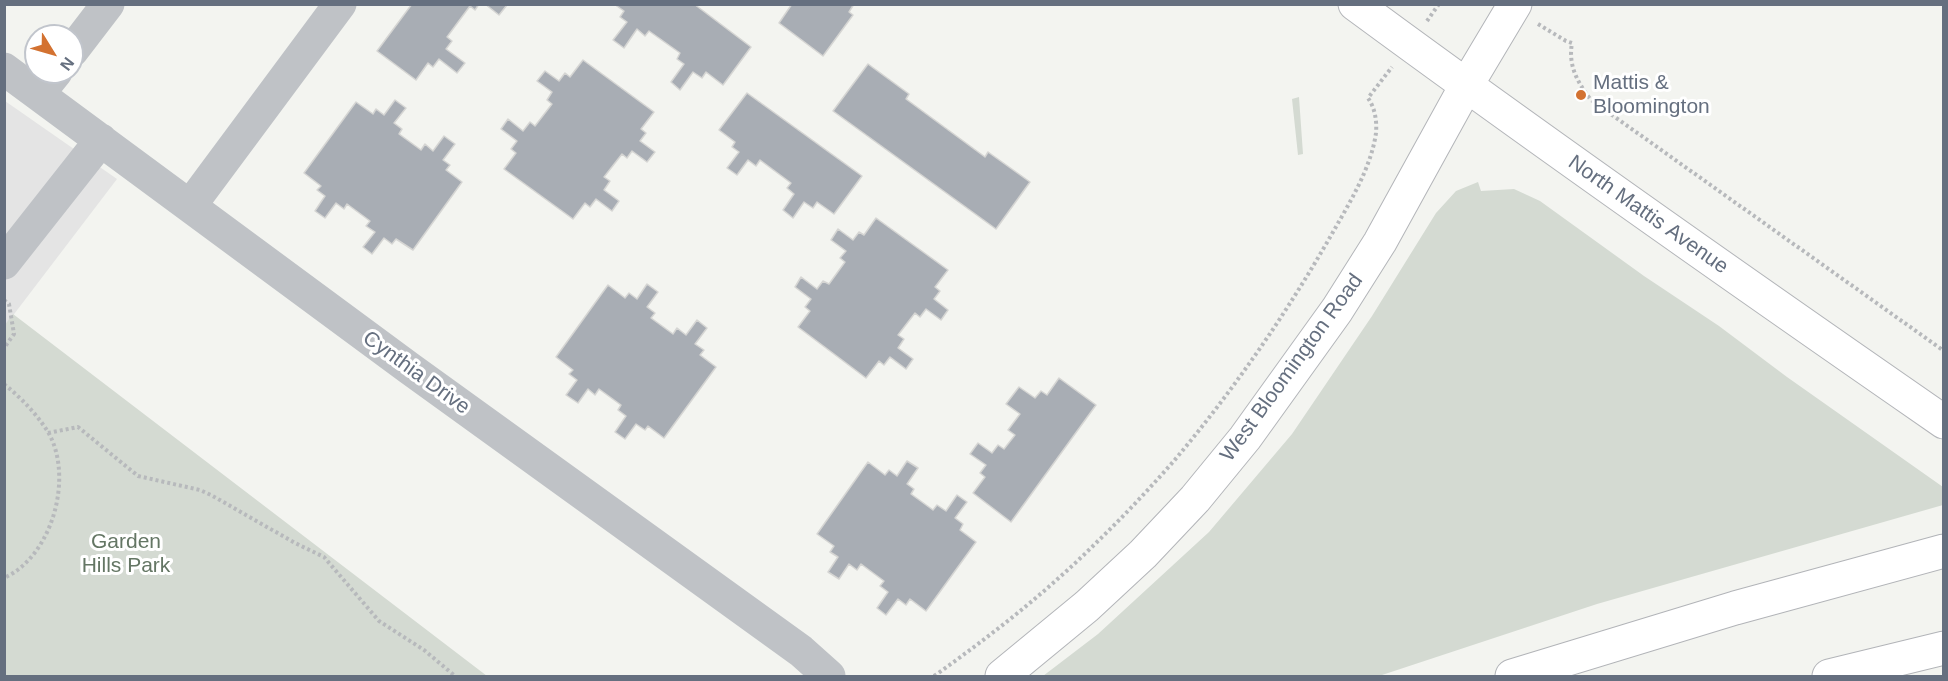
<!DOCTYPE html>
<html>
<head>
<meta charset="utf-8">
<style>
  body { margin:0 }
  #map { position:relative; width:1948px; height:681px; overflow:hidden; background:#f3f4f0; font-family:Helvetica,sans-serif }
  canvas { display:block }
  .frame { position:absolute; inset:0; border:6px solid #656f7f; pointer-events:none }
  .north { position:absolute; left:24px; top:24px; width:60px; height:60px; box-sizing:border-box; background:#fff; border:2px solid #c1c5cc; border-radius:50%; rotate:127deg; font-size:16px; font-weight:700; line-height:24px; text-align:center; color:#656f7f }
  .north::after { content:''; display:block; margin:auto; width:21px; height:27px; background:#d37231; clip-path:polygon(50% 0,100% 100%,50% 72%,0 100%) }
</style>
</head>
<body>
<div id="map">
<canvas width="1948" height="681"></canvas>
<div class="frame"></div>
<div class="north">N</div>
</div>
<script>
const context = document.querySelector('canvas').getContext('2d');
context.lineJoin = 'round';
function paint(path, color) { context.fillStyle = color; context.fill(path, 'evenodd'); }
function stroke(path, color, width, dash) { context.strokeStyle = color; context.lineWidth = width; context.lineCap = dash ? 'butt' : 'round'; context.setLineDash(dash || []); context.stroke(path); }
function label(font, color, halo, rows, align = 'center') {
  context.font = font + ' Helvetica,sans-serif'; context.lineWidth = 6; context.setLineDash([]); context.textBaseline = 'middle'; context.strokeStyle = halo; context.fillStyle = color; for (const [text, x, y, turn = 0] of rows) {
    context.save(); context.translate(x, y); context.rotate((+turn || 0) * Math.PI / 180); context.textAlign = isNaN(turn) ? turn : align; if (halo) context.strokeText(text, 0, 0); context.fillText(text, 0, 0); context.restore();
  }
}
const built = new Path2D(`
  M5,101L117,179L5,326Z`);
const green = new Path2D(`
  M1299,97L1303,154L1298,155L1292,99Z
  M1478,182L1481,191L1514,189L1540,201L1644,276L1719,326L1787,377L1943,487V505L1597,604L1379,676H1043L1098,634L1209,532L1292,434L1372,316L1436,213L1456,191Z
  M13,314L487,676H5L4,326Z`);
const building = new Path2D(`
  M412,4H479L475,10L470,6L447,37L452,41L446,49L465,63L457,73L439,59L433,67L428,63L416,80L377,51Z
  M485,4H505L507,5L499,15Z
  M614,4H694L751,47L723,85L706,72L702,78L693,72L680,90L671,82L684,64L677,59L680,53L649,31L645,36L637,29L624,48L613,40L627,22L620,17L624,11Z
  M792,4H854L849,12L853,15L823,56L779,23Z
  M583,60L654,112L641,129L646,133L640,141L655,152L647,162L632,151L627,158L622,154L604,177L610,181L604,190L619,201L612,211L596,199L590,207L585,203L573,219L504,169L516,153L511,149L517,141L501,129L508,119L523,131L530,122L535,126L552,104L547,100L552,92L537,81L545,71L559,81L565,73L570,77Z
  M868,64L909,94L906,99L985,157L988,152L1030,182L996,229L833,111Z
  M747,93L862,176L834,214L817,202L813,208L804,202L793,218L783,210L794,194L787,188L791,183L760,160L756,166L748,160L737,175L727,168L739,152L732,147L735,142L719,130Z
  M395,100L406,108L394,123L402,129L399,134L421,150L425,144L433,151L444,136L455,144L443,160L450,165L446,170L462,182L413,250L396,239L392,244L384,238L372,254L363,247L375,232L366,226L370,221L347,204L344,209L336,203L325,218L315,211L325,196L317,190L321,186L304,173L356,102L373,114L376,109L384,115Z
  M876,218L948,270L935,287L940,291L934,299L948,310L941,320L926,309L920,317L915,313L898,335L904,339L898,348L913,359L906,369L890,357L884,365L879,361L866,378L798,327L810,311L805,307L811,299L795,287L801,277L817,289L823,281L829,284L845,262L840,258L846,251L831,240L838,229L853,240L859,232L864,235Z
  M647,284L658,292L647,307L655,313L651,318L673,334L677,328L686,335L697,320L707,328L695,344L704,350L700,355L716,367L664,438L648,426L645,430L636,424L625,439L615,432L626,416L618,410L621,405L599,389L595,395L588,389L578,403L566,395L577,380L569,374L573,370L556,357L608,285L625,298L629,293L637,299Z
  M1059,378L1096,405L1011,522L973,493L985,477L980,473L986,465L970,454L978,443L992,453L998,445L1004,449L1015,435L1008,430L1020,414L1006,404L1019,387L1035,398L1041,391L1047,395Z
  M907,461L918,468L907,484L914,489L911,494L933,510L937,505L946,511L957,495L967,502L955,518L963,524L960,530L976,542L926,611L910,599L906,605L898,599L886,615L877,608L888,592L880,586L884,581L861,564L857,570L849,564L839,579L828,572L838,557L830,552L834,546L817,534L868,462L885,475L889,470L897,476Z`);
const path = new Path2D(`
  M1427,21L1439,4
  M1538,24L1566,41L1572,43C1568,65 1577,82 1591,100L1944,351
  M4,300L9,304L14,334L4,348
  M4,384C21,398 36,413 48,432C74,476 53,556 4,578
  M48,433L78,427L138,476L200,490L211,495L295,543L324,557L379,621L424,650L455,676
  M934,676C992,635 1048,591 1098,541C1124,516 1149,489 1173,462C1233,391 1287,313 1333,232C1350,202 1371,168 1376,133C1377,121 1375,108 1368,98L1392,67`);
const minor = new Path2D(`
  M72,51L108,4
  M4,69L409,368L801,651L829,676
  M39,93L56,72
  M190,206L340,4
  M4,263L101,140`);
const major = new Path2D(`
  M1355,4C1549,147 1746,285 1944,422
  M1002,676L1087,606L1143,554L1195,499L1245,438L1337,310L1380,242L1466,86L1515,4`);
const highway = new Path2D(`
  M1512,676L1735,608L1944,551
  M1829,676L1944,648`);
const markers = [
  [1581,95,6,"#d37231"]
];
const poiNames = [
  ["Mattis &",1593,83],
  ["Bloomington",1593,107]
];
const streetNames = [
  ["North Mattis Avenue",1648,215,35],
  ["West Bloomington Road",1292,368,-54],
  ["Cynthia Drive",416,373,36]
];
const parkNames = [
  ["Garden",126,542],
  ["Hills Park",126,566]
];
paint(built, '#e4e4e4');
paint(green, '#d4dad2');
paint(building, '#a8adb4');
stroke(building, '#d5d5d3', 1.5);
stroke(major, '#b3b5b9', 35);
stroke(highway, '#b2b4b8', 35);
stroke(path, '#b7b9bc', 4, [3, 3]);
stroke(minor, '#bfc2c6', 33);
stroke(major, '#fff', 33);
stroke(highway, '#fff', 33);
for (const [x, y, r, color] of markers) { const dot = new Path2D(); dot.arc(x, y, r, 0, 2 * Math.PI); context.fillStyle = color; context.fill(dot); stroke(dot, '#fff', 2); }
label('21px', '#656f7f', '#fff', poiNames, 'left');
label('21px', '#656f7f', '#fff', streetNames);
label('21px', '#647664', '#fff', parkNames);
</script>
</body>
</html>
